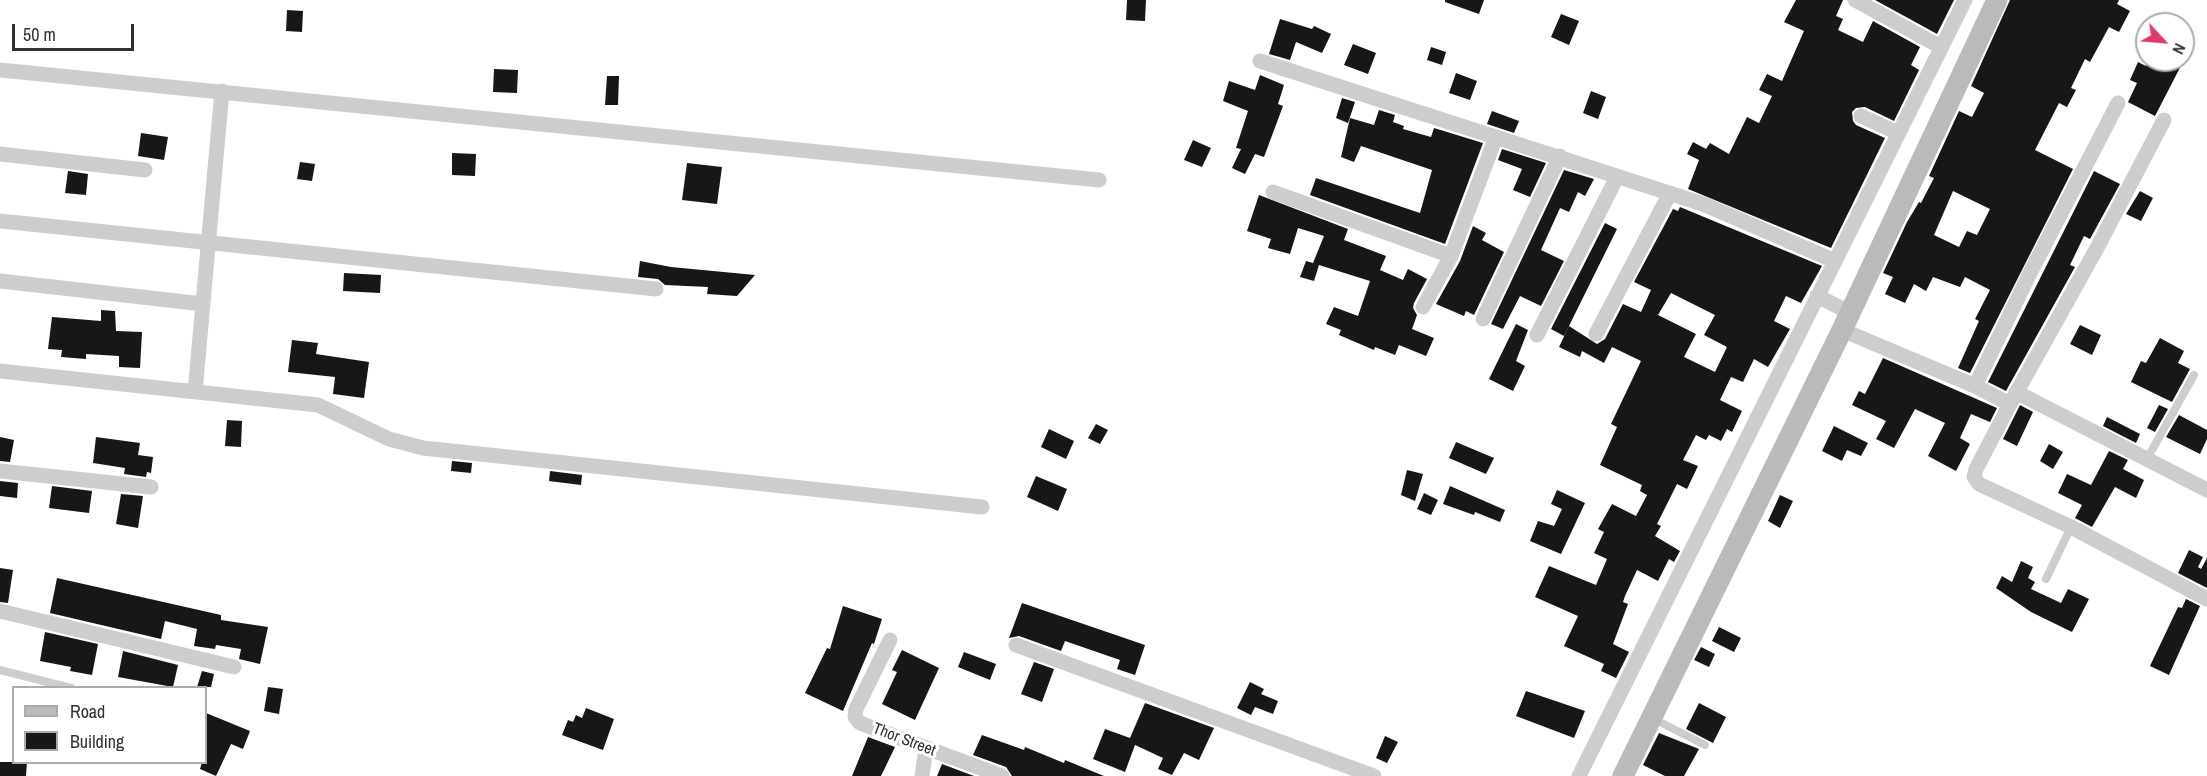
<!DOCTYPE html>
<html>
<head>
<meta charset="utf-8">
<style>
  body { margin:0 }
  #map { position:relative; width:2207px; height:776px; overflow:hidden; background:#fff; font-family:"Archivo Narrow",sans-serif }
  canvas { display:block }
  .legend { position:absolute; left:12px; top:686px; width:195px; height:78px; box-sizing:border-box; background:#fff; border:2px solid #acacac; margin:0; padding:8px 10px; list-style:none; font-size:18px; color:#303030 }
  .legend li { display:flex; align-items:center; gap:12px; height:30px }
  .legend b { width:30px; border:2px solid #acacac }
  .north { position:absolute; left:2135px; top:12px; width:60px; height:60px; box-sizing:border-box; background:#fff; border:2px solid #acacac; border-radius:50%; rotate:116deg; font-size:16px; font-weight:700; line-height:24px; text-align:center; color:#303030 }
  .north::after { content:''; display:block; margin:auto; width:21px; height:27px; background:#dc3d67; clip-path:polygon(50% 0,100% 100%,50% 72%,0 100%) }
  .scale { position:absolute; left:12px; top:24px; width:122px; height:27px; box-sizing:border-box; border:3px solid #303030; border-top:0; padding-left:8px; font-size:18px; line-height:21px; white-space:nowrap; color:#303030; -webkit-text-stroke:4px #fff; paint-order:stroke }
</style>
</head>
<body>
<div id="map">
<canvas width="2207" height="776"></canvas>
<ul class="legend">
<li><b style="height:8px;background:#bababa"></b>Road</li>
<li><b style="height:16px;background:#171717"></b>Building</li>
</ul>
<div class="north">N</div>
<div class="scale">50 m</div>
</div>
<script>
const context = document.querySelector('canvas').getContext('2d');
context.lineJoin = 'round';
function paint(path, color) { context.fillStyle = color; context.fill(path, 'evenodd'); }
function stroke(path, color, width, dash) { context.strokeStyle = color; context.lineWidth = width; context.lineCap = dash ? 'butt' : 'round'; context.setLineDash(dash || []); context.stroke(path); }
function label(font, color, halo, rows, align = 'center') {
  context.font = font + ' "Archivo Narrow",sans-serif'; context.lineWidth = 6; context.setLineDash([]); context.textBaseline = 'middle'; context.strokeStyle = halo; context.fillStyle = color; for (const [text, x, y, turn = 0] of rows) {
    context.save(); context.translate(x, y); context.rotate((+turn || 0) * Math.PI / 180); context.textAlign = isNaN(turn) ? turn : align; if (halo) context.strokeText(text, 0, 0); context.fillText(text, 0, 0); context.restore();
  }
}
const building = new Path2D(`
  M1127,0H1146L1145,21L1126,20Z
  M1445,0H1484L1479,14L1445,2Z
  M1796,0H1843L1836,16L1843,19L1838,30L1863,42L1873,21L1920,47L1911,65L1919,70L1894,121L1865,107L1856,108L1852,112L1853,121L1856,125L1885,138L1831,248L1688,189L1699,160L1687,154L1693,142L1706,149L1710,143L1729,154L1747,117L1759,123L1772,96L1759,90L1767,74L1782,81L1804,31L1784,22Z
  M1875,0H1954L1937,34Z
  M2010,0H2119L2117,4L2130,11L2119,32L2109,27L2090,62L2085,59L2071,88L2076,90L2067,107L2059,103L2035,150L2073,169L1970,373L1958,368L1979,321L1975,319L1990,290L1965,277L1960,287L1933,277L1926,291L1914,284L1905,303L1885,294L1893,277L1883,273L1907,222L1919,202L1921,203L1934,178L1929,176L1959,111L1972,117L1984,93L1971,86ZM1953,191L1990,209L1977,235L1967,231L1959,247L1934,235Z
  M287,10L303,11L302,32L286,31Z
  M1561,14L1579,21L1569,45L1551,37Z
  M1280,19L1312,29L1314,26L1331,34L1322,53L1296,42L1290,60L1269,54Z
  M1353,44L1376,53L1368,74L1344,65Z
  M1431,47L1446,52L1442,65L1427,60Z
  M2149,60H2184L2155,116L2128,102L2137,83L2130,80L2138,62L2146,66Z
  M494,69L518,70L517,93L493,92Z
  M1456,73L1477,81L1470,100L1449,93Z
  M1260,75L1284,85L1278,104L1283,106L1264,157L1255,154L1245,174L1232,168L1241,149L1236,148L1248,111L1223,101L1229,81L1255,90Z
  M607,76H619L618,105H605Z
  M1591,91L1606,97L1598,119L1583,113Z
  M1342,98L1355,102L1348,123L1336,118Z
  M1379,110L1395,115L1393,122L1404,126L1403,129L1431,137L1434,128L1483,143L1445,244L1310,195L1316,178L1420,213L1432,170L1361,146L1354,162L1341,157L1350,118L1374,125Z
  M1492,111L1519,121L1514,133L1487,124Z
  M141,133L168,137L164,160L138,156Z
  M1193,140L1211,148L1202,167L1184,160Z
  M1502,149L1546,163L1530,197L1513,190L1522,169L1498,160Z
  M452,153L476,154L475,176L452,175Z
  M300,162L315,164L312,181L297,179Z
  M687,163L722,167L717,204L682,200Z
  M1564,170L1594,179L1585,196L1578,192L1569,212L1560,208L1541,250L1564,261L1541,306L1520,296L1503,329L1491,324Z
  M68,171L88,174L86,195L65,193Z
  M2094,171L2120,184L2090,239L2084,236L2070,265L2075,267L2006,391L1988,382Z
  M2140,191L2153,198L2141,221L2126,214Z
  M1259,195L1348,229L1344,240L1386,256L1380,270L1403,280L1408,269L1427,279L1414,303L1413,308L1417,315L1412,329L1434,338L1426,356L1399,345L1395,355L1375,347L1374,350L1339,335L1341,330L1326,324L1334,307L1358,316L1370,281L1319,265L1314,281L1300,277L1306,261L1313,263L1324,236L1298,228L1290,254L1268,248L1271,239L1247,231Z
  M1680,207L1822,266L1801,303L1786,296L1774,321L1790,329L1768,367L1754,359L1743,382L1731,377L1720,400L1742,411L1732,432L1727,429L1721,441L1709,435L1706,440L1696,435L1683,460L1698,466L1687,489L1677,484L1657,524L1661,526L1655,536L1680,551L1674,562L1669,559L1658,581L1637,570L1625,596L1623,602L1628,604L1613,644L1629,652L1616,678L1601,671L1604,664L1564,646L1578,616L1535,597L1549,566L1596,585L1607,559L1594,553L1604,532L1598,529L1612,504L1636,516L1647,495L1640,491L1642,485L1600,465L1617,427L1611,424L1641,361L1612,347L1604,363L1582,351L1580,357L1559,347L1569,326L1597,344L1605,339L1623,304L1641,312L1651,290L1634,282L1673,209L1678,211ZM1671,293L1715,315L1704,335L1727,347L1715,372L1684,357L1696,334L1658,315Z
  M1605,223L1617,229L1564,336L1551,329Z
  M1473,226L1486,233L1482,240L1504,252L1474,315L1466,311L1464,316L1436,304L1460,261Z
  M640,261L671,267L755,275L737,296L707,294L708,287L665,285L658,279L638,277Z
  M344,273L381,275L380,293L343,291Z
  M101,310L115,311L116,331L142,332L140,368L119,367V356L86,354V359L61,357L62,350L48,349L52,317L101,321Z
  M1516,324L1528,330L1516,361L1525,366L1513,391L1489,379Z
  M2080,325L2101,335L2092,355L2070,344Z
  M2160,338L2184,351L2178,363L2190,369L2172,402L2131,382L2141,361L2146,363Z
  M292,340L318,343L316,354L369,362L364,398L333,394L335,377L288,372Z
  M1883,358L1997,408L1990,422L1971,414L1960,438L1970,444L1956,471L1928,456L1945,423L1915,409L1894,448L1876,439L1886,421L1852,405L1859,391L1865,394Z
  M2020,405L2033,412L2017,446L2003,439Z
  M2159,405L2168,409L2155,432L2147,428Z
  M2179,415L2207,430V439L2200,454L2166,437Z
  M2107,417L2140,434L2136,443L2103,426Z
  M227,420L242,421L241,447L225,446Z
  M1096,424L1108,430L1100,444L1088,438Z
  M1834,426L1868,443L1861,456L1847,450L1842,461L1822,451Z
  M1049,429L1074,441L1066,459L1041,447Z
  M0,437L14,440L10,462L0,461Z
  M96,437L140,443L138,455L153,457L151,473L147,472L146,477L124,474L125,468L93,463Z
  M1456,442L1494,458L1486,474L1449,458Z
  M2049,444L2063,452L2053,469L2040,461Z
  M2109,451L2128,460L2123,469L2144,480L2136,498L2115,487L2092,527L2075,518L2082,505L2058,493L2067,474L2091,485Z
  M452,461L472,463L471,473L451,471Z
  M1407,470L1423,474L1415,501L1401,495Z
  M550,471L582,475L581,485L549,481Z
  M1036,476L1067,489L1058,511L1027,497Z
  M0,481L18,483L17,498L0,496Z
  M52,486L92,491L89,513L49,508Z
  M1450,486L1505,510L1500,522L1475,512L1474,515L1443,504Z
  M1557,490L1585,503L1561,554L1530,541L1538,521L1554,526L1562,509L1551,504Z
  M1424,493L1438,500L1431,515L1417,509Z
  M121,494L143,496L138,528L116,524Z
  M1780,495L1793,501L1780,528L1768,521Z
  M2189,550L2203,557L2198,567L2201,569L2207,558V588L2178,573Z
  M2021,561L2033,567L2028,578L2035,582L2031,589L2061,603L2068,589L2089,599L2072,632L2031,612L1996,588L2002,576L2012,582Z
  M0,568L13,570L8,603L0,602Z
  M57,578L221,615V620L268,627L260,664L239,659L241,649L216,645L215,649L194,646L197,629L165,621L161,639L50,613Z
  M2186,599L2200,606L2169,675L2150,666L2178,607L2182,608Z
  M1022,603L1145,645L1135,675L1117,669L1120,660L1065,641L1061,651L1019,636L1009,638Z
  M843,606L882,619L874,644L872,643L843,711L805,693L827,648L830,649Z
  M1719,627L1741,638L1734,652L1712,641Z
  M45,632L98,644L92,675L70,671L71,667L40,661Z
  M1701,647L1715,654L1709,667L1694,660Z
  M902,650L939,668L915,720L882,704L897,672L892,670Z
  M123,651L178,665L173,687L118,677Z
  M964,652L996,664L990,680L958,667Z
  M1034,662L1054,669L1042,702L1021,694Z
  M202,671L214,674L211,687H197Z
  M1250,682L1264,689L1261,694L1278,701L1273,714L1255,707L1251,715L1237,708Z
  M268,687L283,689L279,714L264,711Z
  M1526,691L1585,711L1574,738L1516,716Z
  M1145,703L1214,728L1199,760L1184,753L1172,775L1158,769L1163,758L1135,745L1125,772L1093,759L1105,729L1130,738Z
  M1699,703L1726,717L1713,743L1686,729Z
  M586,708L614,719L603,750L562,735L568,720L573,722L576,715L582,718Z
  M206,713L250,731L243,749L231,744L216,776L200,769L202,762H206Z
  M1659,733L1699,749L1684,776H1665L1643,765Z
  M982,735L1024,750L1025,747L1064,763L1065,760L1104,776H1012L1006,767L973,755Z
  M1385,736L1398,742L1387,763L1376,758Z
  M868,737L895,747L881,776H852Z
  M0,762H27L26,776H0Z
  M942,764L974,776H937Z`);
const lane = new Path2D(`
  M2147,459L2194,375
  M2046,579L2071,527
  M0,670L71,688
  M1652,718L1705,745`);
const street = new Path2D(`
  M1855,0L1941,47
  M1260,61L1703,204L1835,261
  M0,70L1099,180
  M1861,116L1898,133
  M0,154L145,170
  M1273,192L1451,256
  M0,221L656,289
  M0,281L203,304
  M1817,296L1849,312
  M1423,307L1451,256L1496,137
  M1483,319L1560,156
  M1842,330L1975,386L2010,404L2097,248L2164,120
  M1596,334L1670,193
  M1537,335L1617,177
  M0,371L318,405L389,439L423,448L982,507
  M1975,386L2030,273L2118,103
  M195,392L222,91
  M2016,392L2207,490
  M2010,404L1976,469L1974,477L1979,484L2071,527L2207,599
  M0,471L151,487
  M0,611L234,667
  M890,640L856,709L855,717L860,723L1002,776
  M1016,645L1374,776
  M922,776L926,749
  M1579,776L1965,0`);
const secondary = new Path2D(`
  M1623,776L1842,330L1997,0`);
const streetNames = [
  ["Thor Street",904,740,21]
];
paint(building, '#171717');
stroke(lane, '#cdcdcd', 8);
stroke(street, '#cdcdcd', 15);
stroke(secondary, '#bababa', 21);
label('16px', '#303030', '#fff', streetNames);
</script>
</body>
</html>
